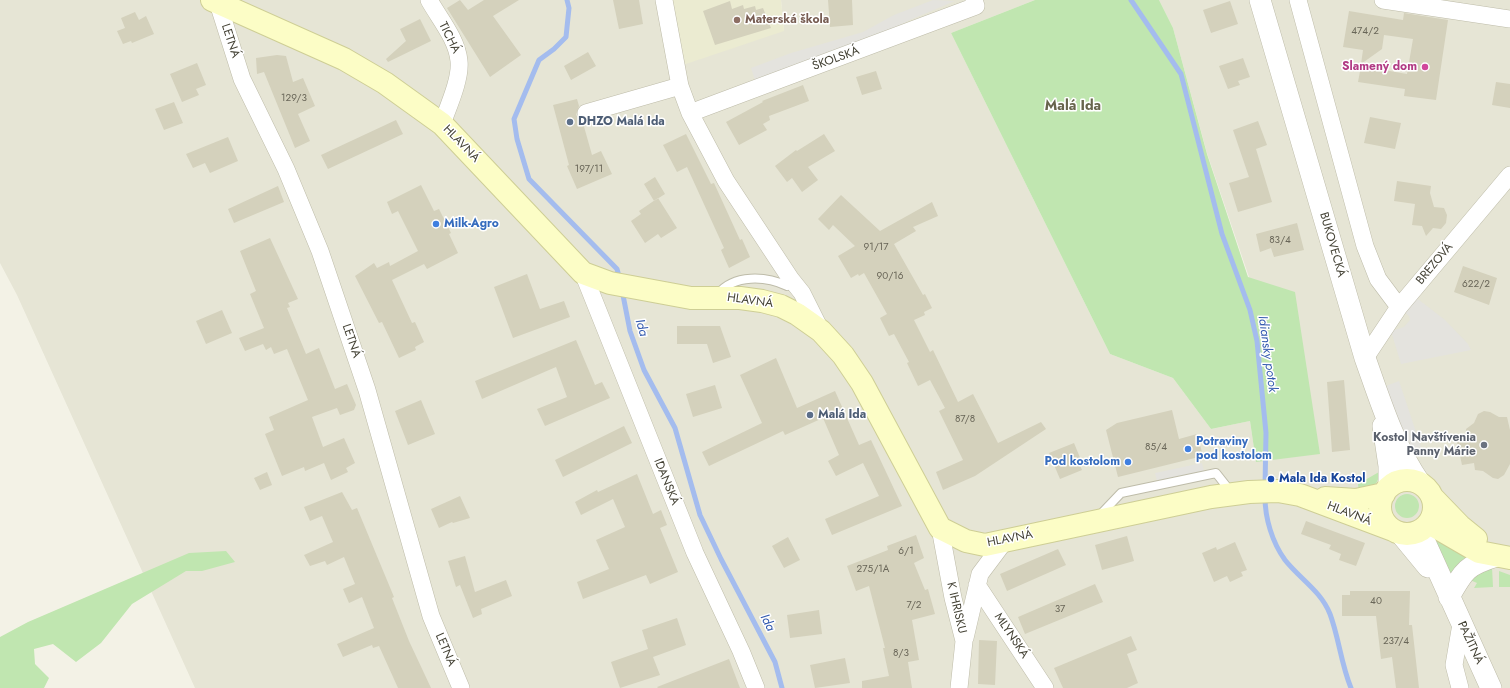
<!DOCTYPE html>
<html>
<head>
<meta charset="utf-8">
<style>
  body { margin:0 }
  canvas { display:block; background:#f3f2e6 }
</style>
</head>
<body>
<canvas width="1510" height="688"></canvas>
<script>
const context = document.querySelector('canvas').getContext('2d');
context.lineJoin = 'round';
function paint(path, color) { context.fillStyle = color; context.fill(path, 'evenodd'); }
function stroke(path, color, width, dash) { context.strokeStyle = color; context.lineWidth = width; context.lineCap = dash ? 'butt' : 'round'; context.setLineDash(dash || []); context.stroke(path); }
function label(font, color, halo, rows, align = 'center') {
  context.font = font + ' Jost,sans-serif'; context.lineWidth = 3; context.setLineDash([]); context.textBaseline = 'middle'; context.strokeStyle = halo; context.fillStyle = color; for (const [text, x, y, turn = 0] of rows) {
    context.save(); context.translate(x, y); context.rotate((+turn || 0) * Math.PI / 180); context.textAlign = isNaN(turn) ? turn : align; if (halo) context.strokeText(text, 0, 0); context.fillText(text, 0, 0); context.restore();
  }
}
const residential = new Path2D(`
  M0,0H664L784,31L781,0H1035L951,33L1110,354L1173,378L1211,429L1250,421L1256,462L1249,277L1207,153L1173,28L1159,0H1510V688H195L17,295L0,263Z`);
const education = new Path2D(`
  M664,0H781L784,31L677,67Z`);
const green = new Path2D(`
  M1035,0H1159L1173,28L1207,154L1248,277L1295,292L1320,454L1256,462L1250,421L1211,429L1173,378L1110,354L951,33Z
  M1379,472C1379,486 1371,488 1359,492L1358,484Z
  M1395 506a12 12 0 1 1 24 0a12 12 0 1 1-24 0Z
  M1442,538L1473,555L1450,578L1435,543Z
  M226,551L235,562L202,571H186L132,604L101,643L76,662L53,644L34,649L35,664L49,678L44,688H0V637L28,622L189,553Z
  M1492,567L1493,587L1474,588L1477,583L1470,580L1476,574Z
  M1499,571L1510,575V587H1499Z`);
const parking = new Path2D(`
  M933,0L955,1L910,20L880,36L755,80L751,68L791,53L863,32L894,15Z
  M1410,293L1445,320L1468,344L1471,350L1401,364L1391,331L1404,327L1410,320L1409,316L1399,307Z
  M1399,381L1423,453L1410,458L1386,386Z
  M1202,463L1205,475L1158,485L1155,473Z`);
const stream = new Path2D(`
  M567,0L569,8L566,37L554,49L539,60L514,119L517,139L529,179L617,269L620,280
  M1131,0L1181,74L1222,234L1250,310L1257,341L1266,433L1265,487
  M622,290L630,331L644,370L675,428L700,515L721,559L775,662L782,688
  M1265,497C1265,518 1272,542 1285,560C1300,579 1321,591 1330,614C1339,638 1341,664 1351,688`);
const building = new Path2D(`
  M460,0L468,10L484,0H519L493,16L521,55L490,77L447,8Z
  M613,0H639L643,24L619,29Z
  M828,0H852L853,25L830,27Z
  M730,1L732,9L743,5L744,9L755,6L756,10L763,8L771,28L715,45L703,11Z
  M1230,1L1238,24L1211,33L1203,10Z
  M1349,11L1403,20L1404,13L1448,20L1436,100L1404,96L1405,89L1358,82L1361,66L1407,74L1413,39L1384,35L1382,49L1361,64L1363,50L1343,47Z
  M135,12L139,20L146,16L154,34L132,43L131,41L123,44L117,31L125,28L121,18Z
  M420,19L431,41L388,62L386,59L406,41L400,29Z
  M588,52L596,66L571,80L564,66Z
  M277,55L286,56L293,82L303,78L315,106L298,114L310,141L295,148L264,72L257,74L256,58Z
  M1243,58L1250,77L1238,81L1240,85L1228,89L1219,66Z
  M197,63L206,85L196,89L199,95L182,102L170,74Z
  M876,71L882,89L862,95L856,77Z
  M1496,82L1510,84V108L1492,105Z
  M803,85L809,101L769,116L770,120L763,124L767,130L739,145L726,122L763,102L762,101Z
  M577,99L579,106L576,115L583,123L592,155L601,151L612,174L577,189L567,166L569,165L553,105Z
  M174,102L183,123L164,130L155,109Z
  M1370,117L1401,123L1395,149L1364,143Z
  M396,120L403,134L328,169L321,155Z
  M1258,121L1267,145L1256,149L1272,202L1238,212L1229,183L1249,177L1233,130Z
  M686,134L711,184L714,183L740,240L742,239L750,257L729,268L721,250L724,248L687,167L677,172L663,145Z
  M824,134L835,151L808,167L818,180L802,192L792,178L787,182L775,166L796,150L797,151Z
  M228,137L238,161L210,173L205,163L193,168L186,154Z
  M655,177L665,194L654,201L644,184Z
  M1397,181L1431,186L1430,193L1434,207L1444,208L1447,215L1446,223L1441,229L1433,228L1426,236L1422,226L1412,225L1415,204L1394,201Z
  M421,185L434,211L439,209L451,233L449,234L458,253L427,269L424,264L392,280L412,323L415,322L424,342L415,347L416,350L399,358L382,322L379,323L355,276L374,263L377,268L389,262L390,266L418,251L398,211L392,214L387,202Z
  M278,186L284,202L234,223L228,209Z
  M841,195L880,231L932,202L938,216L913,227L916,231L894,244L923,295L925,294L932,308L924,312L925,315L914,320L930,352L933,350L958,402L973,394L998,443L1041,422L1046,429L975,476L943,490L936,472L963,460L939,411L945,408L930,380L918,386L907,363L909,362L894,334L889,336L880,318L887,314L864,273L859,276L858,274L851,278L838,256L855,246L833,225L829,230L818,219Z
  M658,198L677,228L661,238L658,234L645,243L631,221L641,214L639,211Z
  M1297,223L1304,250L1274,257L1271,248L1260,252L1256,234Z
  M270,238L298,299L288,303L290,307L287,308L306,354L319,348L335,389L347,384L356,405L354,410L340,415L337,408L312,417L323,447L344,438L355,463L346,468L348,472L331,480L324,463L305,471L304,467L282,476L265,434L274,430L269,417L308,400L287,349L274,354L271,347L266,350L263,344L245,351L239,338L264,328L250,294L256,291L240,251Z
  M1463,266L1497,278L1489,305L1454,292Z
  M527,274L540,309L564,301L570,317L513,338L494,287Z
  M222,310L232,333L206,344L196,321Z
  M677,326H720L731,357L713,363L707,344H677Z
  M576,340L595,385L602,382L610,398L545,426L537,409L567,397L556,367L482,399L475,381Z
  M776,358L797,408L835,391L859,445L871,440L902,506L832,535L825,519L879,496L863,463L836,476L828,461L839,455L823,418L785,435L783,431L709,466L702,452L762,423L740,375Z
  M1344,380L1350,450L1332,452L1327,382Z
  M715,385L722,408L693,417L686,394Z
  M421,400L435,434L408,445L395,411Z
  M1172,410L1179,439L1197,434L1203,456L1118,477L1106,430L1117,423Z
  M1484,411L1490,412L1499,417H1507L1510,430V464L1504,475L1498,479L1493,478L1483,471L1475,470L1474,463L1462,465L1459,451L1456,438L1467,436L1466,429L1474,423L1478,414Z
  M624,426L632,443L563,477L555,460Z
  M1074,443L1081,460L1078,461L1082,470L1060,479L1049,453Z
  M267,472L272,485L260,490L254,478Z
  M637,474L653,514L661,510L667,525L660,528L678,572L650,584L646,575L583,599L577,582L609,569L596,540L625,527L613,499L581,515L575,502L597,490L598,492Z
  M342,492L352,510L357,508L394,597L392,598L409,641L431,688H398L379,646L373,648L372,645L343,657L337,644L374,628L362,597L349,603L343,589L355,584L344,557L327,565L325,561L310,566L304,555L333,542L322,516L310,521L304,507Z
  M460,496L470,518L453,523L452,522L439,528L431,509Z
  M1306,521L1365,543L1356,566L1339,560L1341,554L1329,549L1331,545L1301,534Z
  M916,535L924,558L914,563L925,590L928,589L935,614L912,620L919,660L908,662L912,688H862V681L889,676L883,648H885L869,586L856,591L847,566L888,550L887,546Z
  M1127,536L1134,561L1102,570L1095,545Z
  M788,537L800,560L784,568L772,546Z
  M1235,542L1247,570L1241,572L1243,576L1230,582L1227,576L1214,582L1202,553L1216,547L1217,550Z
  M1058,549L1066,565L1007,591L1000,574Z
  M465,556L475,592L506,580L512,596L481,609L482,614L473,618L460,585L456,587L448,561Z
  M1095,584L1103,602L1025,634L1018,617Z
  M1350,591H1410L1409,625H1412L1419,688H1396L1392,657L1381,659L1376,616H1342V595H1350Z
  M819,610L822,634L790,638L787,615Z
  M677,618L686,645L653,657L660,675L620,688L611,662L648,649L642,630Z
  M1131,636L1137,650L1127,654L1138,683L1127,688H1063L1054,668Z
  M979,640L997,641L995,685L978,684Z
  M845,658L850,683L815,688L810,665Z
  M729,659L740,688H658L657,687Z`);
const service = new Path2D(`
  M718,294C734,274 766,276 787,286
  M1100,515L1121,493L1216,473L1231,492`);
const minor = new Path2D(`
  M217,0L242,79L286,169L320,251L367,390L431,616L461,688
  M429,0C439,18 457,39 459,61C461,79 448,107 442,124
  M664,0L680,86L690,113L726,181L790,278L802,293L821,331
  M1298,0L1365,246L1378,279L1399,307
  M1383,0L1510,19
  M586,113L680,86
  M690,113L976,6L974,0
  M583,273L695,553L741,651L756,688
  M1365,358L1399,307L1510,175
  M940,528L953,598L964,641L959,688
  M977,585L1045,688
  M965,638L980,574L1004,542
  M1460,688L1454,665L1461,624`);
const tertiary = new Path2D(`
  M1260,0L1365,358C1380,400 1394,446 1420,483
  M1383,426L1389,466V487
  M1420,531L1491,688
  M1400,533L1428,567
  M1449,597C1464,570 1467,565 1497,556`);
const secondary = new Path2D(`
  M212,0L344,59L385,83L442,124L583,273L610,283L691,298H740L762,301L781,306L797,314L821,331L843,355L862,383L940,528L966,541L985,545L1211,497L1249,492L1278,491L1300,495L1393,530
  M1380 507a27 27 0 1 1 54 0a27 27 0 1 1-54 0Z
  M1432,497L1460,526L1476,539
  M1325,498L1356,500L1384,494
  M1429,523L1479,552L1510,558`);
const markers = [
  [737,20,4,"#8d6e63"],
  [1425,67,4,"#d1479c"],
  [570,122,4,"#5c6f8a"],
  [436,224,4,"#3f7fe0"],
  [810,415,4,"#5c6f8a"],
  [1484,445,4,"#6b7280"],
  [1188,449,4,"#3f7fe0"],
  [1128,462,4,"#3f7fe0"],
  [1271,479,4,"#1a4fb4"]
];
const numberNames = [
  ["474/2",1365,32],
  ["129/3",294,99],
  ["197/11",589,170],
  ["83/4",1280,241],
  ["91/17",876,248],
  ["90/16",890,277],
  ["622/2",1476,285],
  ["87/8",965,420],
  ["85/4",1156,448],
  ["6/1",906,552],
  ["275/1A",873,570],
  ["40",1376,602],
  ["7/2",914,606],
  ["37",1060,610],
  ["237/4",1396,642],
  ["8/3",901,654]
];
const educationNames = [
  ["Materská škola",745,20]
];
const streetNames = [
  ["TICHÁ",449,38,64],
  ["LETNÁ",230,41,72],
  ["ŠKOLSKÁ",836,59,-20],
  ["HLAVNÁ",461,144,46],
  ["BUKOVECKÁ",1332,245,74],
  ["BREZOVÁ",1435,264,-50],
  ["HLAVNÁ",750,301,8],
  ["LETNÁ",351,341,71],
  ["IDANSKÁ",666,482,68],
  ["HLAVNÁ",1349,514,21],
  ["HLAVNÁ",1010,539,-11],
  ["K IHRISKU",956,608,77],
  ["MLYNSKÁ",1011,636,56],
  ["PAŽITNÁ",1470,643,65],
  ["LETNÁ",445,650,67]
];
const hotelNames = [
  ["Slamený dom",1417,67]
];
const serviceNames = [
  ["DHZO Malá Ida",578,122],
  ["Malá Ida",818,415]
];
const shopNames = [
  ["Milk-Agro",444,224],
  ["Potraviny",1196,442],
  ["pod kostolom",1196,456],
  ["Pod kostolom",1120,462,"right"]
];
const worshipNames = [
  ["Kostol Navštívenia",1476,438],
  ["Panny Márie",1476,452]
];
const transitNames = [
  ["Mala Ida Kostol",1279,479]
];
const waterNames = [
  ["Ida",641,328,74],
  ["Idiansky potok",1267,354,82],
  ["Ida",767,623,63]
];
const quarterNames = [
  ["Malá Ida",1073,107]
];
paint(residential, '#e6e5d5');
paint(education, '#ebebd1');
paint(green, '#c0e6b0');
paint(parking, '#e4e3de');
stroke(stream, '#a4bcee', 5);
paint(building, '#d4d1bc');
stroke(service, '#bebca9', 10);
stroke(minor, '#bebca9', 18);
stroke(tertiary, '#bebca9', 22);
stroke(secondary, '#cece95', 24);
stroke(service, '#fff', 8);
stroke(minor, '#fff', 17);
stroke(tertiary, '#fff', 21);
stroke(secondary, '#fcfdc6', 22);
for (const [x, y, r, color] of markers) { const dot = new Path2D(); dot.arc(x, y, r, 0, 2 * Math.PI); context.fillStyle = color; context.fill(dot); stroke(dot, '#fff', 1.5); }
label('10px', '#696658', null, numberNames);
label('bold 12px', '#785e54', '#fff', educationNames, 'left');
label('12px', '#454336', '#fff', streetNames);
label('bold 12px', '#b23c85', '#fff', hotelNames, 'right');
label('bold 12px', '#4e5e75', '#fff', serviceNames, 'left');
label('bold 12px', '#366cbe', '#fff', shopNames, 'left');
label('bold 12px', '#5b616d', '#fff', worshipNames, 'right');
label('bold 12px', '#164399', '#fff', transitNames, 'left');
label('italic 13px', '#3259ae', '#fff', waterNames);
label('bold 14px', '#68644d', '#fff', quarterNames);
</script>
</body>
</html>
